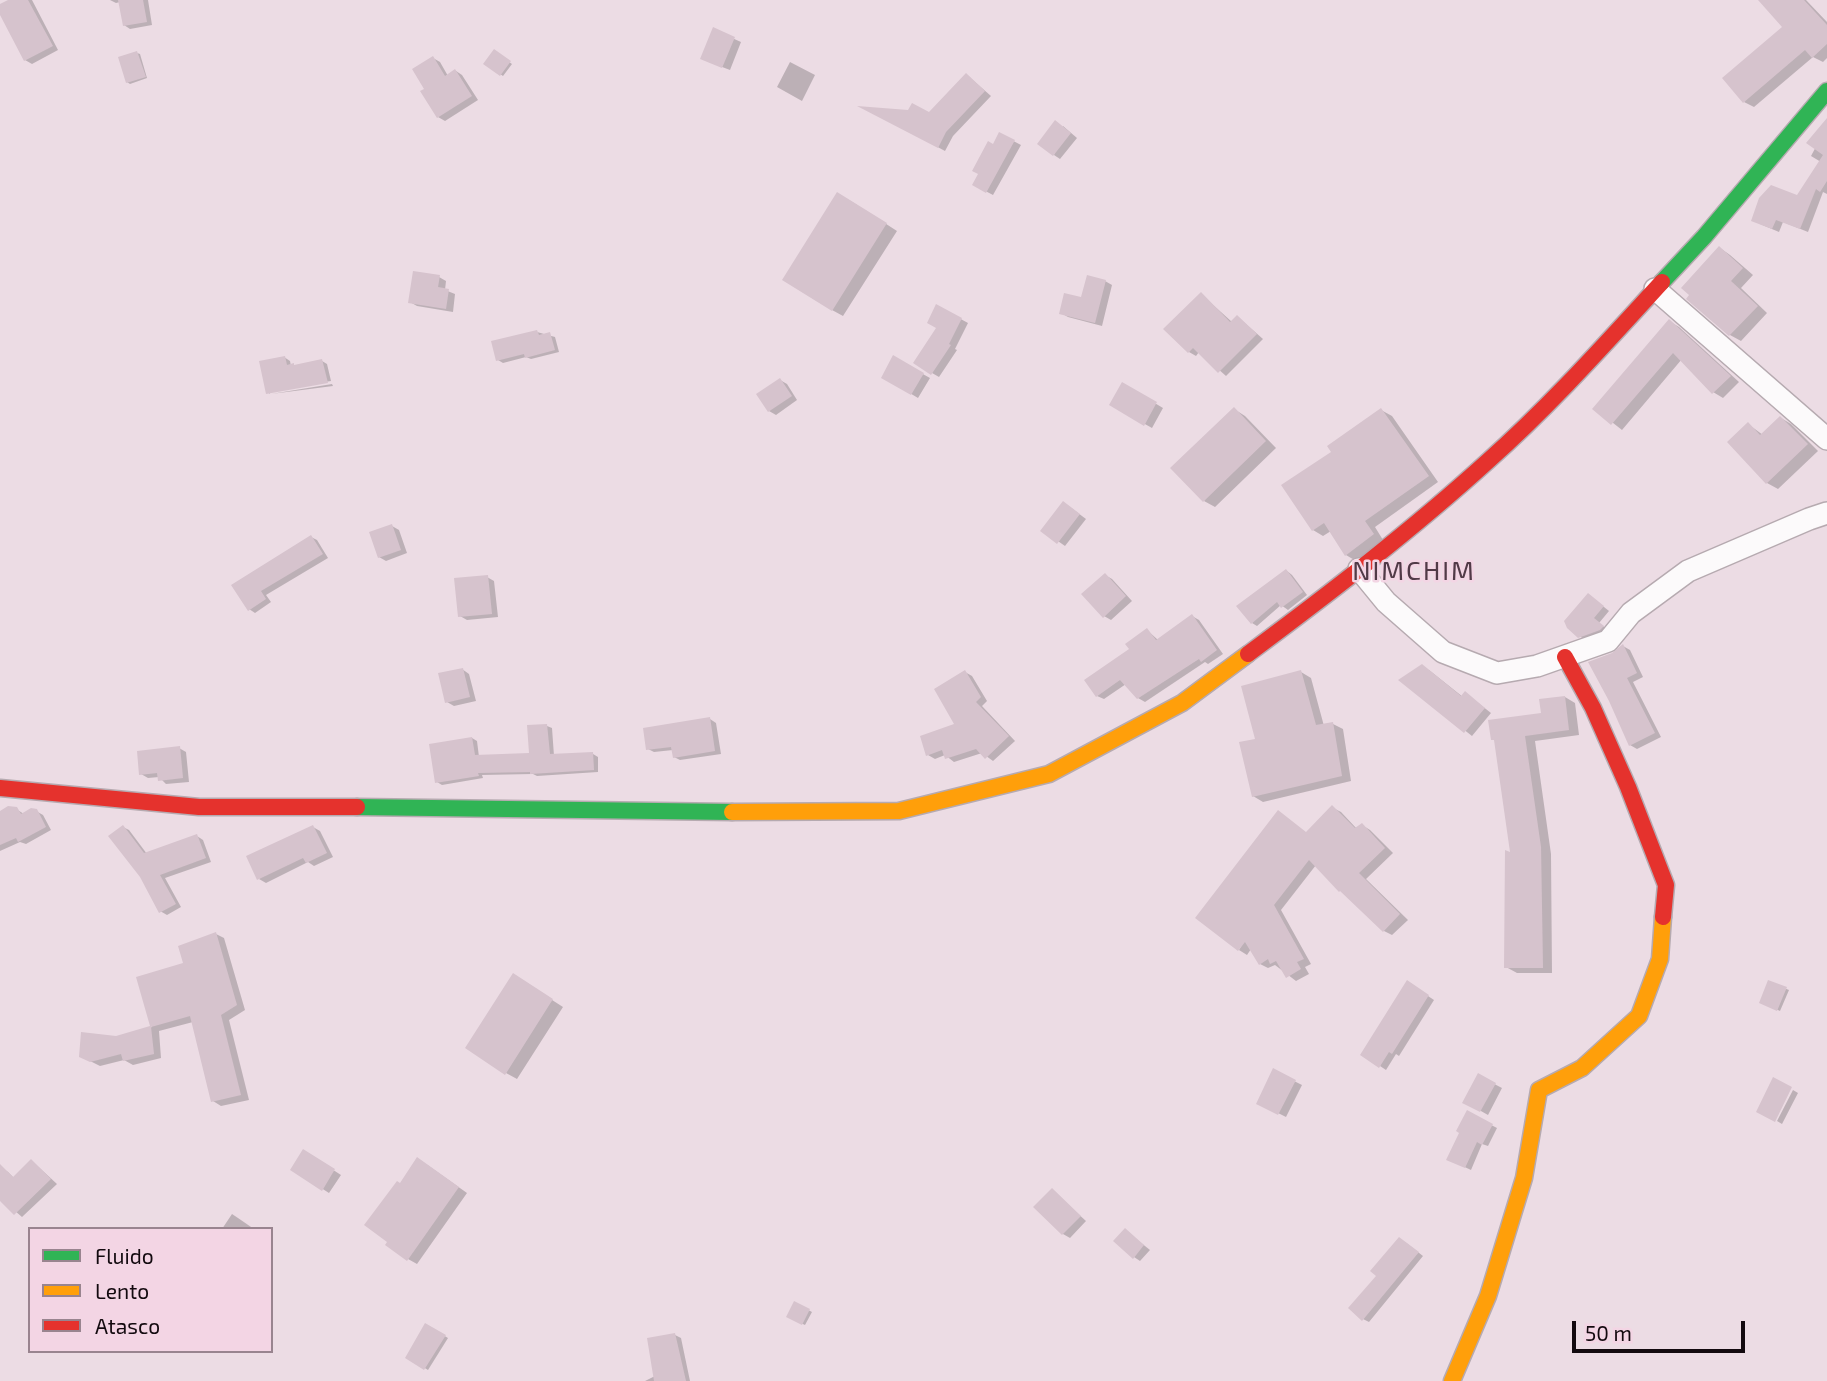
<!DOCTYPE html>
<html>
<head>
<meta charset="utf-8">
<style>
  body { margin:0 }
  #map { position:relative; width:1827px; height:1381px; overflow:hidden; background:#ecdce4; font-family:"Exo 2",sans-serif }
  canvas { display:block }
  .legend { position:absolute; left:28px; top:1227px; width:245px; height:126px; box-sizing:border-box; background:#f3d5e4; border:2px solid #99848f; margin:0; padding:9px 12px; list-style:none; font-size:21px; color:#130a0f }
  .legend li { display:flex; align-items:center; gap:14px; height:35px }
  .legend b { width:35px; border:2px solid #99848f }
  .scale { position:absolute; left:1572px; top:1321px; width:173px; height:32px; box-sizing:border-box; border:4px solid #130a0f; border-top:0; padding-left:9px; font-size:21px; line-height:24px; white-space:nowrap; color:#130a0f; -webkit-text-stroke:5px #f3d5e4; paint-order:stroke }
</style>
</head>
<body>
<div id="map">
<canvas width="1827" height="1381"></canvas>
<ul class="legend">
<li><b style="height:9px;background:#30b455"></b>Fluido</li>
<li><b style="height:9px;background:#ff9f0a"></b>Lento</li>
<li><b style="height:9px;background:#e5322d"></b>Atasco</li>
</ul>
<div class="scale">50 m</div>
</div>
<script>
const context = document.querySelector('canvas').getContext('2d');
context.lineJoin = 'round';
function paint(path, color) { context.fillStyle = color; context.fill(path, 'evenodd'); }
function stroke(path, color, width, dash) { context.strokeStyle = color; context.lineWidth = width; context.lineCap = dash ? 'butt' : 'round'; context.setLineDash(dash || []); context.stroke(path); }
function label(font, color, halo, rows, align = 'center') {
  context.font = font + ' "Exo 2",sans-serif'; context.lineWidth = 5; context.setLineDash([]); context.textBaseline = 'middle'; context.strokeStyle = halo; context.fillStyle = color; for (const [text, x, y, turn = 0] of rows) {
    context.save(); context.translate(x, y); context.rotate((+turn || 0) * Math.PI / 180); context.textAlign = isNaN(turn) ? turn : align; if (halo) context.strokeText(text, 0, 0); context.fillText(text, 0, 0); context.restore();
  }
}
const shadow = new Path2D(`
  M12,0H32L58,50L32,64L25,60L0,12V6Z
  M110,0H148L152,25L130,29L124,25L120,2L116,3Z
  M1760,0H1806L1827,22V58L1823,62L1813,57L1754,107L1744,102L1785,27Z
  M714,30L741,42L730,70L709,62Z
  M495,52L512,64L503,76L486,64Z
  M137,53L140,54L147,78L130,84L127,82Z
  M433,58L440,62L448,76L456,71L462,75L478,100L445,121L438,117L426,89Z
  M790,62L815,75L802,101L777,87Z
  M967,75L991,96L953,136L945,151L865,108L929,114Z
  M1063,126L1077,138L1060,159L1054,155Z
  M1827,126V194L1823,192L1808,232L1783,222L1779,232L1760,224L1798,197L1821,162L1811,156Z
  M1000,134L1021,145L993,195L974,185Z
  M849,200L897,231L843,316L832,310Z
  M1720,248L1730,255L1753,275L1741,288L1767,313L1741,341L1730,335Z
  M439,277L446,281L445,290L455,294L453,312L417,306L410,302Z
  M1105,281L1112,285L1102,326L1068,317L1061,313Z
  M1201,294L1232,322L1238,317L1263,339L1226,376L1199,352L1196,356L1189,352Z
  M937,306L968,323L955,349L957,350L939,377L932,373L938,328Z
  M1669,321L1679,327L1739,382L1723,398L1713,392L1682,359L1622,430L1594,408Z
  M537,332L555,337L559,352L531,359L526,357L503,363L498,360Z
  M284,357L290,361L291,366L322,361L327,364L331,381L270,391V394L268,392Z
  M894,358L930,378L918,398L883,377Z
  M780,380L787,384L797,400L776,415L769,411Z
  M332,384L333,386L271,394Z
  M1123,384L1163,408L1152,428L1111,405Z
  M1234,409L1245,416L1276,448L1215,507L1204,501Z
  M1381,410L1392,416L1438,482L1375,527L1383,540L1356,561L1346,555L1331,531L1323,536L1313,530L1334,453Z
  M1781,418L1791,424L1818,451L1778,489L1767,483L1748,424L1763,435Z
  M1070,507L1086,519L1065,546L1042,530Z
  M392,526L399,530L407,553L386,561L379,557Z
  M311,537L317,540L328,558L266,595L271,602L255,613L249,609L234,586Z
  M1287,571L1292,575L1307,595L1288,610L1281,605L1257,626L1252,623Z
  M1105,575L1112,579L1132,601L1111,620L1104,616Z
  M487,577L494,581L498,617L467,620L460,616Z
  M1589,595L1609,611L1599,623L1608,630L1586,640L1579,636Z
  M1192,616L1199,620L1223,654L1208,664L1205,662L1145,702L1138,698L1126,684L1104,699L1097,696L1147,630L1158,640Z
  M1623,646L1630,650L1643,677L1633,682L1661,737L1637,749L1630,745L1613,655Z
  M462,669L469,674L476,701L454,706L447,702Z
  M1429,670L1463,697L1472,698L1491,713L1472,736L1401,680Z
  M965,672L972,676L987,701L982,706L1015,741L993,761L982,753L954,762L945,755L935,759L928,755L957,725Z
  M1301,672L1311,678L1324,726L1333,724L1343,729L1351,781L1263,802L1253,796L1257,740Z
  M1565,697L1575,703L1579,735L1535,741L1551,854L1552,973H1517L1506,967L1512,855L1495,741L1493,739L1543,714Z
  M710,719L716,723L721,754L680,760L674,757L673,750L654,752L648,749Z
  M547,726L552,728L554,756L593,754L598,757V772L537,776L533,774L482,775L483,778L442,785L437,782L472,738L477,741L479,757L531,755Z
  M179,748L186,752L189,782L166,784L159,777L148,778L141,774Z
  M1333,808L1341,812L1357,829L1362,825L1370,830L1393,853L1366,879L1408,920L1392,935L1384,931L1316,865L1281,910L1311,964L1305,967L1309,974L1296,981L1275,965L1268,968L1260,964L1251,949L1247,955L1239,950L1306,833Z
  M16,809L24,814L36,811L43,815L51,830L26,844L20,842L0,851V813Z
  M123,827L129,830L147,854L197,836L203,840L211,862L165,878L181,907L167,915L160,911Z
  M313,827L320,831L333,857L314,866L308,862L266,883L259,879Z
  M216,934L224,938L245,1010L229,1020L249,1100L221,1106L213,1101L193,1022L159,1031L161,1058L133,1065L124,1060L100,1066L90,1061L117,1038L152,1027L139,978L185,965Z
  M524,982L563,1007L517,1079L506,1073Z
  M1407,982L1434,1000L1399,1056L1396,1054L1386,1070L1380,1066Z
  M1769,982L1789,990L1780,1011L1761,1002Z
  M1274,1071L1302,1085L1286,1117L1258,1103Z
  M1479,1076L1502,1088L1488,1115L1465,1102Z
  M1793,1090L1798,1093L1782,1124L1777,1121Z
  M1468,1113L1497,1128L1488,1146L1482,1144L1471,1170L1454,1162Z
  M304,1151L341,1175L329,1193L293,1170Z
  M32,1161L57,1184L22,1217L0,1198V1169L2,1168L8,1172L14,1178Z
  M426,1164L467,1193L417,1264L408,1259L401,1185Z
  M1052,1190L1086,1221L1070,1238L1063,1234Z
  M232,1214L238,1218L254,1229H222Z
  M1125,1230L1150,1250L1140,1261L1134,1257Z
  M1405,1242L1423,1256L1369,1322L1363,1319Z
  M795,1303L812,1312L805,1325L788,1317Z
  M426,1325L448,1338L428,1370L407,1357Z
  M675,1335L681,1338L690,1381H645L655,1376Z`);
const building = new Path2D(`
  M8,0H28L53,46L24,61L0,15V4Z
  M118,0H143L147,22L123,26Z
  M1758,0H1804L1827,25V44L1812,58L1805,50L1743,103L1722,78L1782,27Z
  M713,27L735,37L722,68L700,59Z
  M494,49L511,61L500,76L483,64Z
  M137,51L146,77L126,83L118,57Z
  M433,56L445,76L455,69L472,96L437,118L420,91L424,89L412,69Z
  M966,73L985,91L946,132L938,148L857,106L908,110L912,103L929,112Z
  M1827,118V181L1820,192L1816,189L1800,229L1776,220L1772,229L1751,221L1759,198L1771,185L1797,195L1823,155L1806,143Z
  M1055,120L1071,133L1053,156L1037,144Z
  M999,132L1015,140L986,193L972,185L978,174L972,171L988,141L993,144Z
  M837,192L887,223L832,311L782,280Z
  M1719,246L1743,268L1731,281L1758,306L1729,336L1686,299L1689,295L1681,288Z
  M413,271L440,275L438,287L449,289L446,309L408,303Z
  M1087,275L1106,280L1095,323L1059,314L1064,293L1081,297Z
  M1201,292L1230,322L1237,315L1257,334L1218,373L1193,348L1188,353L1163,329Z
  M936,304L962,318L949,344L951,345L931,375L913,363L936,328L927,323Z
  M1669,319L1731,376L1712,394L1673,353L1611,425L1592,409Z
  M537,330L539,335L550,332L555,350L525,358L524,354L496,361L491,341Z
  M893,355L924,373L911,395L881,378Z
  M285,356L287,365L294,363V365L322,359L328,383L266,394L259,361Z
  M780,378L792,396L768,412L756,394Z
  M1122,382L1157,402L1144,426L1109,405Z
  M1234,407L1266,441L1203,502L1170,468Z
  M1381,408L1429,476L1365,521L1374,534L1345,556L1324,523L1312,531L1281,485L1331,452L1327,446Z
  M1780,416L1808,444L1766,484L1727,442L1748,422L1760,435Z
  M1063,501L1080,514L1057,544L1040,531Z
  M392,524L401,550L378,558L369,532Z
  M311,535L323,554L261,591L266,599L248,611L231,585Z
  M1286,569L1303,592L1281,608L1277,602L1251,624L1236,606Z
  M1105,573L1126,596L1103,618L1081,594Z
  M488,575L492,614L458,617L454,578Z
  M1588,593L1604,606L1594,618L1604,626L1600,630L1578,638L1567,628L1564,621Z
  M1192,614L1217,650L1201,662L1199,659L1137,699L1120,680L1096,697L1084,680L1129,649L1125,644L1147,628L1156,640Z
  M1623,644L1637,673L1627,678L1655,733L1629,746L1609,701L1588,662L1612,653Z
  M1422,664L1461,696L1465,691L1485,708L1464,733L1398,680Z
  M463,668L470,697L445,703L438,673Z
  M965,670L981,697L976,702L1009,736L985,759L976,749L945,759L942,750L926,756L920,736L954,724L934,689Z
  M1301,670L1316,725L1333,722L1342,776L1252,797L1239,742L1255,739L1241,686Z
  M1565,696L1569,730L1525,736L1541,847L1543,968H1504L1505,850L1510,852L1494,740H1491L1488,720L1541,713L1539,699Z
  M710,717L715,751L673,758L671,747L646,750L643,728Z
  M547,724L550,754L593,752L594,770L530,774V772L478,773L479,776L435,783L429,744L472,737L475,755L529,753L527,725Z
  M180,746L183,778L158,781L157,773L139,775L137,751Z
  M1332,805L1355,828L1362,823L1385,848L1359,873L1400,914L1383,932L1340,891L1339,892L1309,860L1274,905L1304,959L1297,962L1301,969L1286,978L1276,961L1270,964L1268,959L1259,965L1245,942L1238,951L1195,918L1278,810L1306,832Z
  M8,806L17,807L21,814L31,808L37,809L46,827L18,842L16,838L0,845V811Z
  M123,825L144,853L197,834L206,858L160,875L176,904L159,913L140,877L108,836Z
  M313,825L327,853L306,863L303,858L257,880L246,856Z
  M216,932L237,1005L221,1015L241,1095L211,1102L190,1016L151,1027L154,1054L123,1061L121,1054L90,1062L79,1057L81,1032L116,1036L150,1026L136,977L183,963L178,946Z
  M513,973L553,999L505,1075L465,1048Z
  M1407,980L1429,995L1392,1054L1389,1052L1379,1068L1360,1055Z
  M1768,980L1787,987L1777,1011L1759,1003Z
  M1273,1068L1296,1080L1278,1115L1256,1104Z
  M1478,1073L1496,1083L1480,1112L1462,1103Z
  M1773,1077L1792,1087L1775,1122L1756,1112Z
  M1467,1110L1493,1124L1482,1145L1477,1142L1465,1168L1446,1160L1459,1133L1456,1131Z
  M303,1149L335,1169L322,1191L290,1170Z
  M417,1157L459,1187L407,1261L385,1245L387,1242L364,1225L397,1181L400,1183Z
  M31,1159L51,1179L14,1215L0,1201V1164L13,1177Z
  M1052,1188L1081,1216L1062,1235L1033,1207Z
  M1125,1228L1144,1245L1133,1259L1113,1241Z
  M1399,1237L1419,1252L1362,1321L1348,1308L1376,1276L1370,1271Z
  M794,1301L810,1309L802,1325L786,1317Z
  M425,1323L446,1335L424,1370L405,1358Z
  M675,1333L686,1381H654L647,1338Z`);
const street = new Path2D(`
  M1655,289L1827,439
  M1359,569L1386,602L1443,652L1497,673L1537,666L1608,641L1631,613L1688,571L1809,519L1827,513`);
const fast = new Path2D(`
  M1662,282L1704,237L1827,91
  M357,807L732,812`);
const slow = new Path2D(`
  M732,812L899,811L1049,774L1182,703L1248,654
  M1452,1381L1488,1296L1524,1178L1539,1090L1582,1068L1639,1016L1660,959L1663,917`);
const jam = new Path2D(`
  M1248,654C1330,593 1412,530 1488,461C1550,406 1606,343 1662,282
  M1565,657L1593,708L1628,787L1666,885L1663,917
  M0,788L199,807H357`);
const quarterNames = [
  ["NIMCHIM",1414,571]
];
paint(shadow, '#0003');
paint(building, '#d6c3cd');
stroke(street, '#b6aab0', 24);
stroke(fast, '#b6aab0', 19);
stroke(slow, '#b6aab0', 19);
stroke(jam, '#b6aab0', 19);
stroke(street, '#fcfafb', 21);
stroke(fast, '#30b455', 16);
stroke(slow, '#ff9f0a', 16);
stroke(jam, '#e5322d', 16);
context.letterSpacing = '2px';
label('26px', '#513a47', '#f3d5e4', quarterNames);
context.letterSpacing = '0px';
</script>
</body>
</html>
